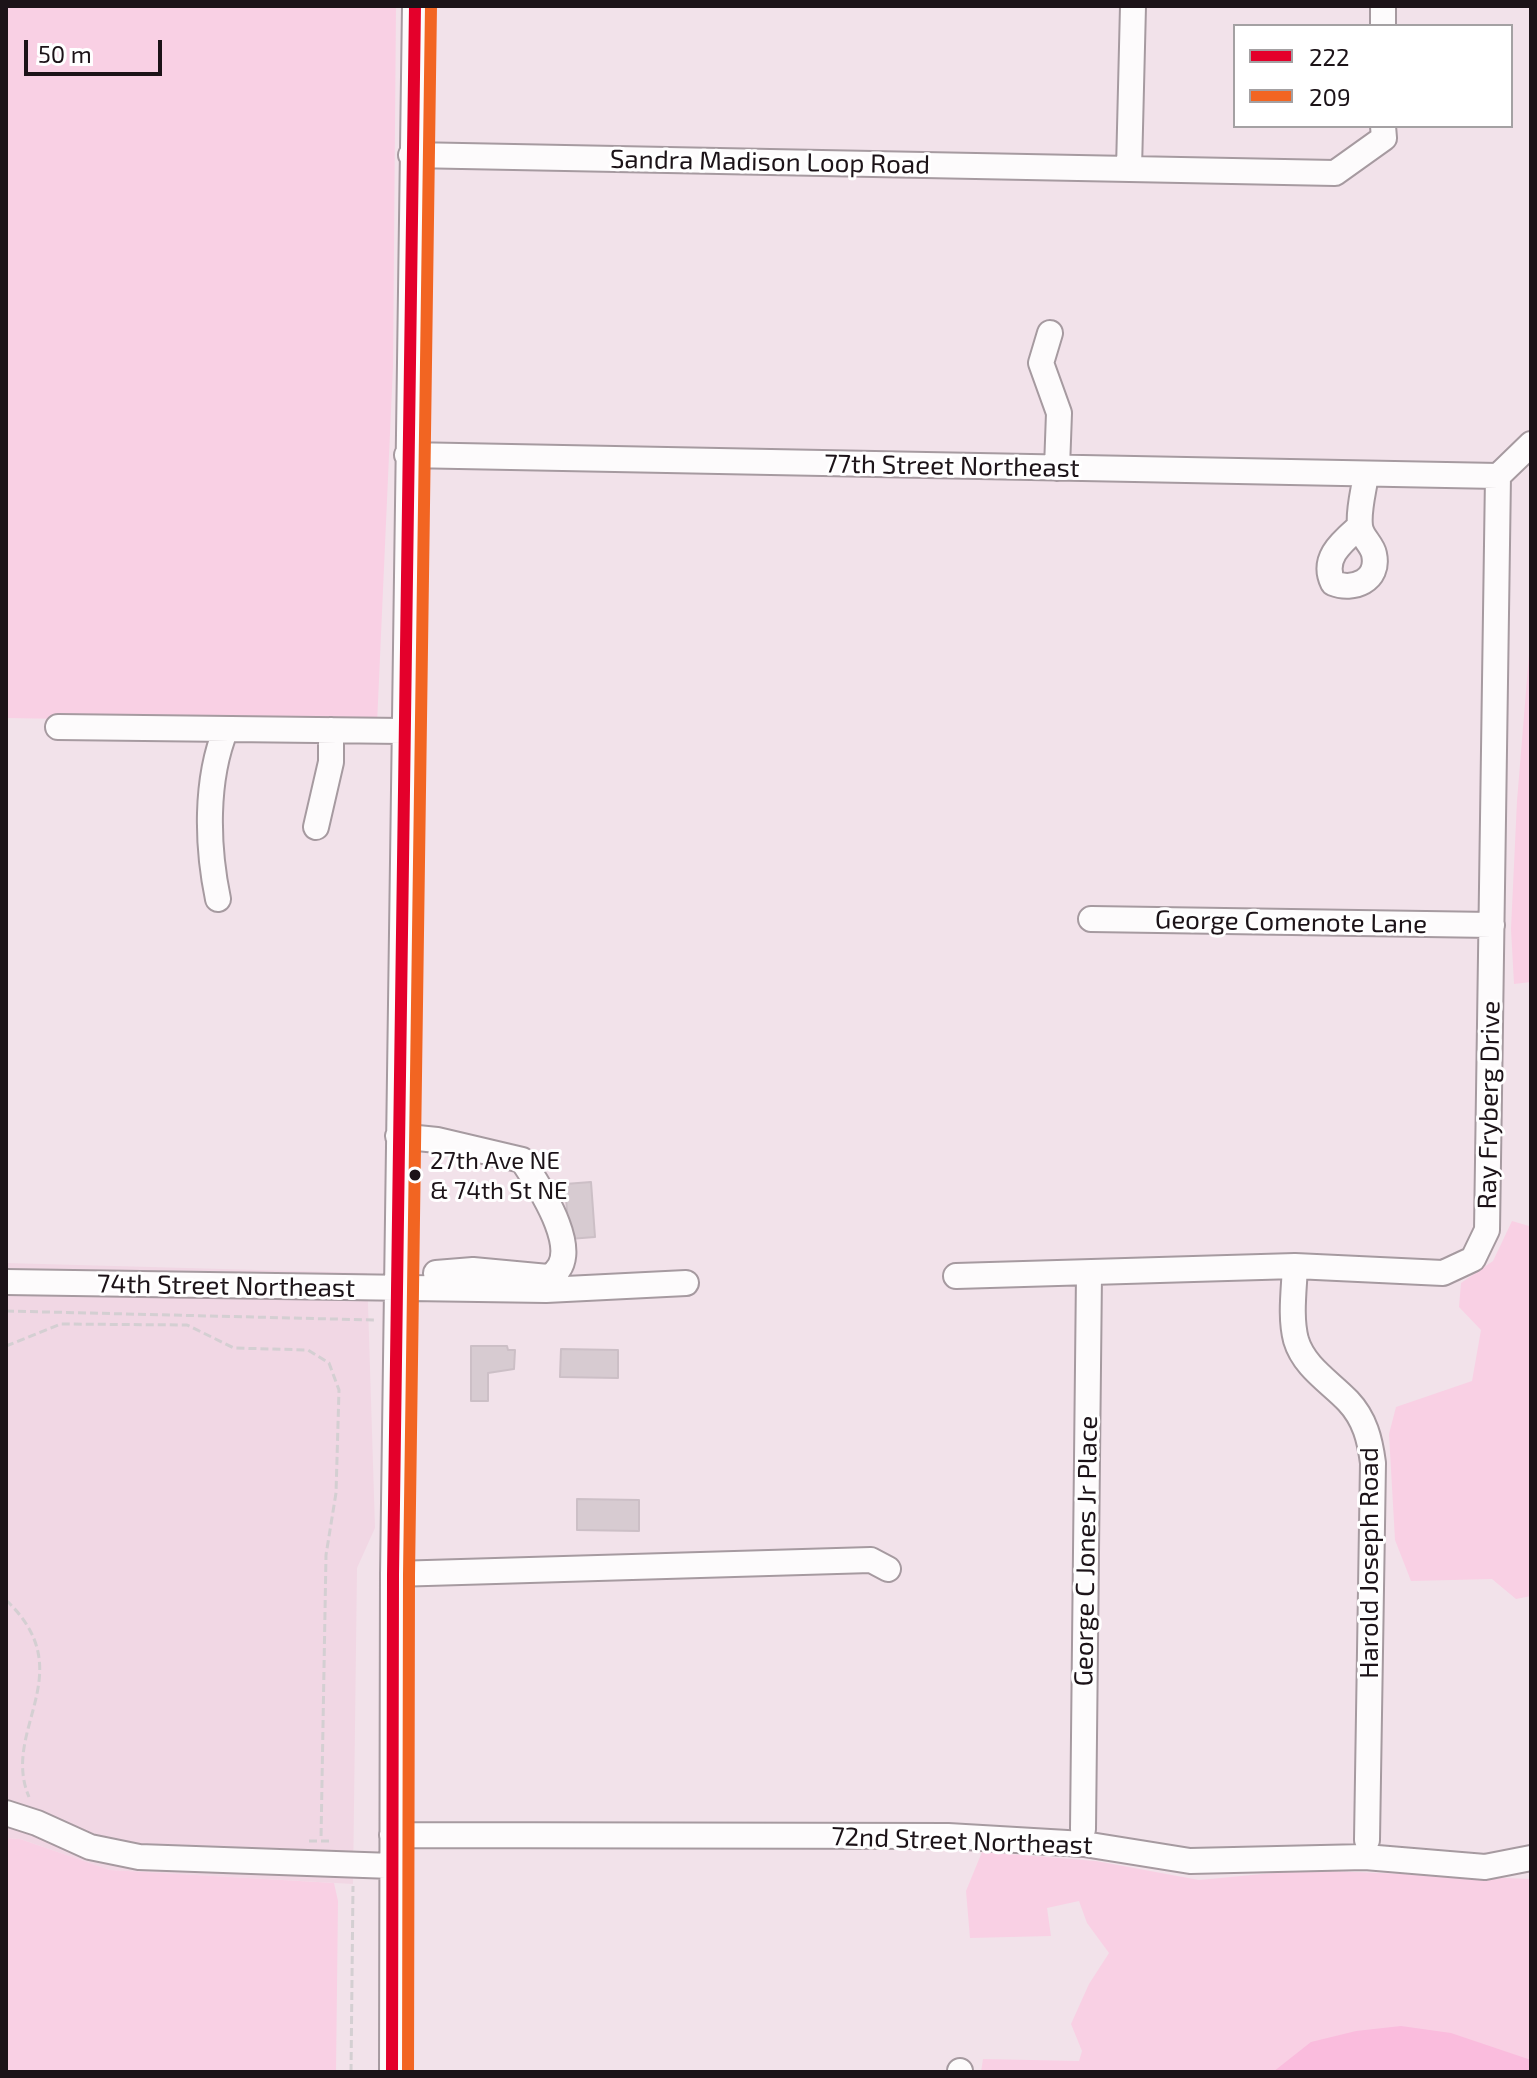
<!DOCTYPE html>
<html>
<head>
<meta charset="utf-8">
<style>
  body { margin:0 }
  #map { position:relative; width:1537px; height:2078px; overflow:hidden; background:#f2e2ea; font-family:"Exo 2",sans-serif }
  canvas { display:block }
  .frame { position:absolute; inset:0; border:8px solid #1c1318; pointer-events:none }
  .legend { position:absolute; left:1233px; top:24px; width:280px; height:104px; box-sizing:border-box; background:#fff; border:2px solid #a4a1a3; margin:0; padding:10px 14px; list-style:none; font-size:24px; color:#1c1318 }
  .legend li { display:flex; align-items:center; gap:16px; height:40px }
  .legend b { width:40px; border:2px solid #a4a1a3 }
  .scale { position:absolute; left:24px; top:40px; width:138px; height:36px; box-sizing:border-box; border:4px solid #1c1318; border-top:0; padding-left:10px; font-size:24px; line-height:28px; white-space:nowrap; color:#1c1318; -webkit-text-stroke:6px #fff; paint-order:stroke }
</style>
</head>
<body>
<div id="map">
<canvas width="1537" height="2078"></canvas>
<div class="frame"></div>
<ul class="legend">
<li><b style="height:10px;background:#e4002b"></b>222</li>
<li><b style="height:10px;background:#f26522"></b>209</li>
</ul>
<div class="scale">50 m</div>
</div>
<script>
const context = document.querySelector('canvas').getContext('2d');
context.lineJoin = 'round';
function paint(path, color) { context.fillStyle = color; context.fill(path, 'evenodd'); }
function stroke(path, color, width, dash) { context.strokeStyle = color; context.lineWidth = width; context.lineCap = dash ? 'butt' : 'round'; context.setLineDash(dash || []); context.stroke(path); }
function label(font, color, halo, rows, align = 'center') {
  context.font = font + ' "Exo 2",sans-serif'; context.lineWidth = 6; context.setLineDash([]); context.textBaseline = 'middle'; context.strokeStyle = halo; context.fillStyle = color; for (const [text, x, y, turn = 0] of rows) {
    context.save(); context.translate(x, y); context.rotate((+turn || 0) * Math.PI / 180); context.textAlign = isNaN(turn) ? turn : align; if (halo) context.strokeText(text, 0, 0); context.fillText(text, 0, 0); context.restore();
  }
}
const built = new Path2D(`
  M6,1263L367,1273L375,1528L357,1568L353,1884L110,1870L20,1839L6,1838Z`);
const green = new Path2D(`
  M6,6H396L393,366L377,724L6,718Z
  M1531,630V982L1514,984L1511,929L1517,801Z
  M1512,1221L1529,1226L1531,1234V1596L1516,1599L1492,1579L1411,1581L1395,1540L1389,1434L1396,1407L1472,1381L1481,1330L1459,1307L1461,1283L1493,1261Z
  M6,1838L20,1839L110,1870L334,1883L338,1901L336,2072H6Z
  M982,1852L1096,1861L1199,1880L1305,1870L1531,1879V2072H981L983,2059L1079,2061L1082,2051L1071,2024L1089,1984L1109,1953L1087,1923L1079,1901L1047,1908L1051,1936L970,1938L966,1891Z`);
const water = new Path2D(`
  M1401,2026L1451,2033L1531,2060V2072H1273L1311,2042L1356,2031Z`);
const building = new Path2D(`
  M591,1182L595,1237L569,1239L565,1184Z
  M471,1346H507L508,1350H515L514,1369L488,1373V1401H471Z
  M561,1349L618,1350V1378L560,1377Z
  M577,1499L639,1500V1531L577,1530Z`);
const path = new Path2D(`
  M6,1311L374,1320
  M6,1346L61,1324L187,1325L234,1348L308,1350L329,1363L339,1390L336,1493L326,1555L321,1839
  M6,1600C83,1673 0,1729 29,1797
  M309,1841H329
  M351,2072L353,1886`);
const minor = new Path2D(`
  M1383,6V26
  M411,155L1335,173L1384,138L1383,126
  M1129,169L1133,6
  M1050,333L1041,363L1059,413L1057,468
  M407,455L1498,476
  M1498,476L1531,444
  M1360,526C1342,542 1321,558 1333,583C1353,591 1380,581 1374,554C1372,544 1361,537 1360,526C1358,510 1364,490 1366,474
  M58,727L403,731
  M316,827L331,762V730
  M218,899C207,846 205,780 226,729
  M1091,919L1492,925
  M398,1136L437,1140L522,1160C537,1183 589,1259 548,1277L473,1270L436,1273
  M1295,1266C1294,1290 1290,1317 1296,1340C1304,1367 1330,1382 1348,1401C1365,1419 1370,1440 1373,1463L1367,1840
  M956,1276L1295,1266L1443,1273L1473,1259L1487,1230L1498,476
  M6,1282L546,1290L686,1283
  M393,1574L871,1560L888,1569
  M6,1813L37,1823L90,1847L139,1857L392,1866
  M1083,1829L1089,1274
  M392,1835L948,1836L1084,1844L1190,1861L1365,1857L1485,1867L1531,1858
  M960,2071V2072
  M392,2072L393,1574L415,6`);
const bus1 = new Path2D(`
  M392,2072L393,1574L415,6`);
const bus2 = new Path2D(`
  M408,2072L409,1574L431,6`);
const markers = [
  [415,1175,7,"#1c1318"]
];
const busNames = [
  ["27th Ave NE",430,1161],
  ["& 74th St NE",430,1191]
];
const streetNames = [
  ["Sandra Madison Loop Road",770,162,1],
  ["77th Street Northeast",952,466,1],
  ["George Comenote Lane",1291,922,1],
  ["Ray Fryberg Drive",1489,1105,-89],
  ["74th Street Northeast",226,1286,1],
  ["George C Jones Jr Place",1086,1551,-89],
  ["Harold Joseph Road",1369,1563,-90],
  ["72nd Street Northeast",962,1841,2]
];
paint(built, '#f1d7e4');
paint(green, '#f9d0e4');
paint(water, '#fabcdd');
paint(building, '#d7cbd1');
stroke(building, '#ccbfc6', 2);
stroke(minor, '#a69aa0', 28);
stroke(path, '#d4cfd2', 3, [8, 4]);
stroke(minor, '#fdfbfc', 24);
stroke(bus1, '#e4002b', 12);
stroke(bus2, '#f26522', 12);
for (const [x, y, r, color] of markers) { const dot = new Path2D(); dot.arc(x, y, r, 0, 2 * Math.PI); context.fillStyle = color; context.fill(dot); stroke(dot, '#fff', 3); }
label('24px', '#1c1318', '#fff', busNames, 'left');
label('26px', '#1c1318', '#fff', streetNames);
</script>
</body>
</html>
